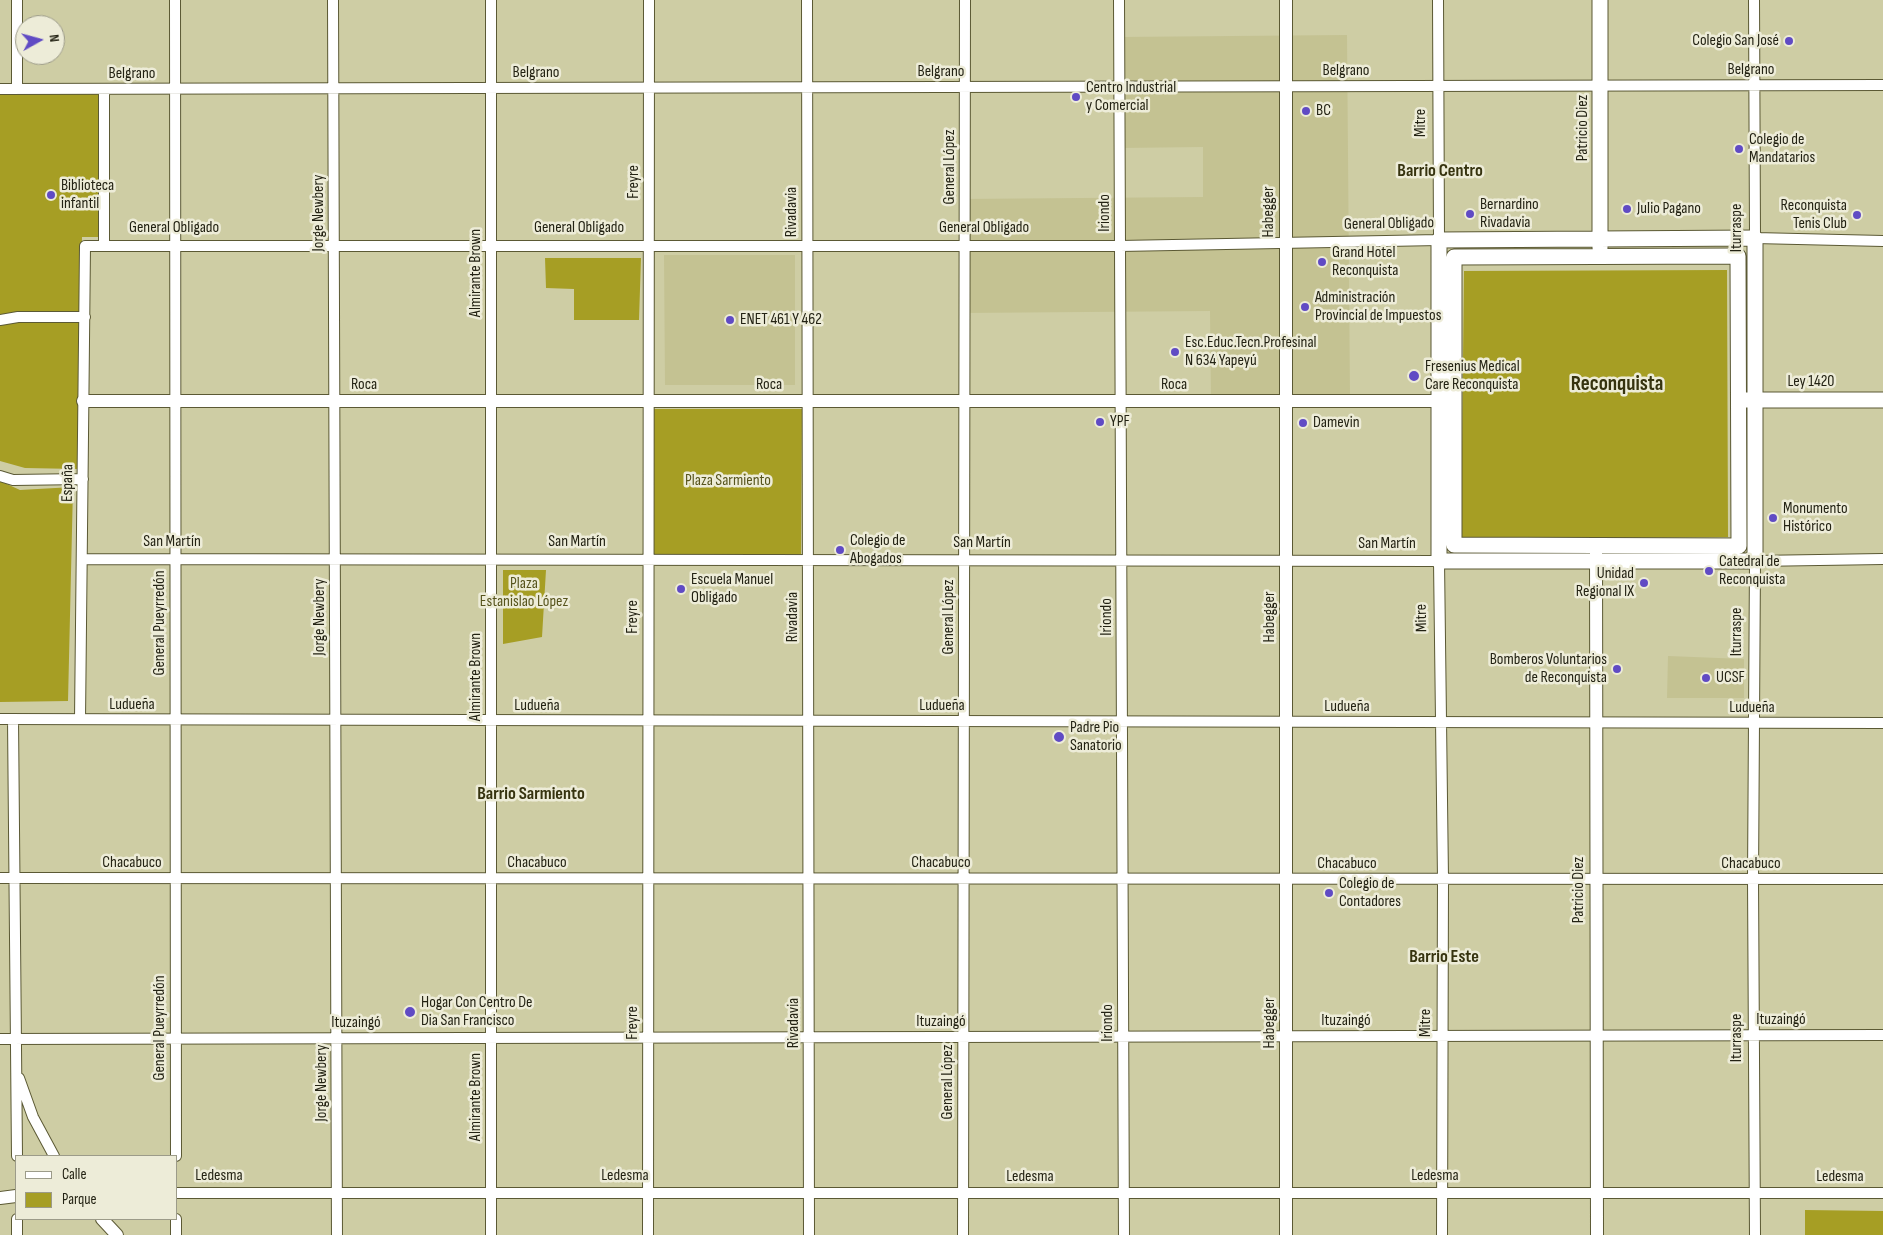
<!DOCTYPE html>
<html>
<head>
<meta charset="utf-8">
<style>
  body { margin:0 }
  #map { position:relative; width:1883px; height:1235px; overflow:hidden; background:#cecda4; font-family:"Sofia Sans Condensed",sans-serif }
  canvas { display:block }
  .legend { position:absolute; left:15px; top:1155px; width:162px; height:65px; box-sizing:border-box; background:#edecd8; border:1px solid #9c9b89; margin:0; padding:6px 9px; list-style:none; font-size:15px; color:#232213 }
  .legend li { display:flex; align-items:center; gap:10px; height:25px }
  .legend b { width:25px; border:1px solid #9c9b89 }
  .north { position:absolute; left:15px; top:15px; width:50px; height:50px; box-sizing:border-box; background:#edecd8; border:1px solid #9c9b89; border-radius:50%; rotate:83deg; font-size:14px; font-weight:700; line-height:20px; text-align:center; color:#232213 }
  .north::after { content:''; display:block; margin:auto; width:18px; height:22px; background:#604bc4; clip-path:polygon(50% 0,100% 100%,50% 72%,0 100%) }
</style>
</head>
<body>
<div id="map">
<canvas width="1883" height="1235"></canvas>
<ul class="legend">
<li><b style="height:6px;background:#fff"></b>Calle</li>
<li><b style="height:14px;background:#a69e24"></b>Parque</li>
</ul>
<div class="north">N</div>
</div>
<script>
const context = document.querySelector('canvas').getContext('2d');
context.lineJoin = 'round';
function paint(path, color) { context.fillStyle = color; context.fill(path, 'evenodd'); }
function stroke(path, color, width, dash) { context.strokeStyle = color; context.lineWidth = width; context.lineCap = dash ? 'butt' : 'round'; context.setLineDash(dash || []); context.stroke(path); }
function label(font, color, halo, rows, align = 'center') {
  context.font = font + ' "Sofia Sans Condensed",sans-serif'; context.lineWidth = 5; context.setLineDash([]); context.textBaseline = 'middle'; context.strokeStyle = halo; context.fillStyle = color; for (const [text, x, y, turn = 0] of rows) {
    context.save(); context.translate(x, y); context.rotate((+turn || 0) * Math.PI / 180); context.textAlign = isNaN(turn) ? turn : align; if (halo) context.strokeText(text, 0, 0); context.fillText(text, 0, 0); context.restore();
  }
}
const built = new Path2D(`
  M1347,35L1350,398L1211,399L1210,311L962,313L961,199L1203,197V147L1120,148V37Z
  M664,255H795V385H665Z
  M1668,656L1744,659V698H1667Z`);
const green = new Path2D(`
  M0,93L101,94L100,237H82L78,469L25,468L0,461Z
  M545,258H641L639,320H574V289L546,288Z
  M1727,270L1728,537L1461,539L1464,271Z
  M654,409H802L801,554H654Z
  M0,481L20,490L73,487L68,701L0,702Z
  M503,570H546L542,637L503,644Z
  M1805,1210L1883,1211V1235H1805Z`);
const minor = new Path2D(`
  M17,0V89
  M175,0L176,1156
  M333,0L337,1235
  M807,0L809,1235
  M1119,0L1124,1235
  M1754,0L1755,238L1883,241
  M0,89L1883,85
  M104,246V89
  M0,320L18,317H85
  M0,476L13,480L83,479
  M82,559L1439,561L1443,879L1442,1235
  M0,719L1883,723
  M13,719L17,1156
  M80,719L85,246H1120L1439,240L1438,0
  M0,878L1883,879
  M0,1039L1883,1035
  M19,1078L33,1117L54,1156
  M176,1193H1883
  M17,1219V1235
  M176,1235V1219
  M491,1235V0
  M648,1235L649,0
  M963,1235L965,0
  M1755,1235L1753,879L1755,561L1883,559`);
const tertiary = new Path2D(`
  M83,401H1449
  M1596,546L1597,1235
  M0,1198L16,1196
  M102,1219L117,1235
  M1286,1235V0`);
const secondary = new Path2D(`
  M1600,0V248
  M1755,238V561H1439V240Z
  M1738,256L1739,546L1454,545V257Z
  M1745,400H1883`);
const markers = [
  [1789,41,5,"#604bc4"],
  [1076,97,5,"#604bc4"],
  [1306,111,5,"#604bc4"],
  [1739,149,5,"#604bc4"],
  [51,195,5,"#604bc4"],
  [1627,209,5,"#604bc4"],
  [1470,214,5,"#604bc4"],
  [1857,215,5,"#604bc4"],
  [1322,262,5,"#604bc4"],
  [1305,307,5,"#604bc4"],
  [730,320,5,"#604bc4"],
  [1175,352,5,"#604bc4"],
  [1414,376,6,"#604bc4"],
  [1100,422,5,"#604bc4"],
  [1303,423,5,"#604bc4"],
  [1773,518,5,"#604bc4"],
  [840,550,5,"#604bc4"],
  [1709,571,5,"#604bc4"],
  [1644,583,5,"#604bc4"],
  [681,589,5,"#604bc4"],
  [1617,669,5,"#604bc4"],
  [1706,678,5,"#604bc4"],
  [1059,737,6,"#604bc4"],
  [1329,893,5,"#604bc4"],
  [410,1012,6,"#604bc4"]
];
const poiNames = [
  ["Colegio San José",1779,41,"right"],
  ["Centro Industrial",1086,88],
  ["y Comercial",1086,106],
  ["BC",1316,111],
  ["Colegio de",1749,140],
  ["Mandatarios",1749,158],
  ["Biblioteca",61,186],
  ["infantil",61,204],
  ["Bernardino",1480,205],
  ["Rivadavia",1480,223],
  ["Reconquista",1847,206,"right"],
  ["Tenis Club",1847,224,"right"],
  ["Julio Pagano",1637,209],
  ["Grand Hotel",1332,253],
  ["Reconquista",1332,271],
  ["Administración",1315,298],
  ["Provincial de Impuestos",1315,316],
  ["ENET 461 Y 462",740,320],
  ["Esc.Educ.Tecn.Profesinal",1185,343],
  ["N 634 Yapeyú",1185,361],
  ["Fresenius Medical",1425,367],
  ["Care Reconquista",1425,385],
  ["YPF",1110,422],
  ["Damevin",1313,423],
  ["Monumento",1783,509],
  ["Histórico",1783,527],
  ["Colegio de",850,541],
  ["Abogados",850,559],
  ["Catedral de",1719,562],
  ["Reconquista",1719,580],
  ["Unidad",1634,574,"right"],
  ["Regional IX",1634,592,"right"],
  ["Escuela Manuel",691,580],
  ["Obligado",691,598],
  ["Bomberos Voluntarios",1607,660,"right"],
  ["de Reconquista",1607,678,"right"],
  ["UCSF",1716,678],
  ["Padre Pio",1070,728],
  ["Sanatorio",1070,746],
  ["Colegio de",1339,884],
  ["Contadores",1339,902],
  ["Hogar Con Centro De",421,1003],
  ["Dia San Francisco",421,1021]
];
const streetNames = [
  ["Belgrano",1751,70],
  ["Belgrano",1346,71],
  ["Belgrano",941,72],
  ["Belgrano",536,73],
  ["Belgrano",132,74],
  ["Mitre",1421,123,-90],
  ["Patricio Diez",1583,128,-90],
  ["General López",950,167,-90],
  ["Freyre",634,182,-90],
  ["Rivadavia",792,212,-90],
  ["Habegger",1269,212,-90],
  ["Jorge Newbery",319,213,-90],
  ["Iriondo",1105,213,-90],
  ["General Obligado",1389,224,-1],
  ["General Obligado",174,228],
  ["General Obligado",579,228],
  ["General Obligado",984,228],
  ["Iturraspe",1737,228,-90],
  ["Almirante Brown",476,273,-90],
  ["Ley 1420",1811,382],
  ["Roca",364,385],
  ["Roca",769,385],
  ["Roca",1174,385],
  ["España",68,483,-89],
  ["San Martín",172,542],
  ["San Martín",577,542],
  ["San Martín",982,543],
  ["San Martín",1387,544],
  ["Jorge Newbery",320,617,-90],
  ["Freyre",633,617,-90],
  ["Rivadavia",793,617,-90],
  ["General López",949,617,-90],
  ["Iriondo",1107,617,-90],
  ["Habegger",1270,617,-90],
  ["Mitre",1422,618,-91],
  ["General Pueyrredón",160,623,-90],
  ["Iturraspe",1737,632,-90],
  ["Almirante Brown",476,677,-90],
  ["Ludueña",132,705],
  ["Ludueña",537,706],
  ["Ludueña",942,706],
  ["Ludueña",1347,707],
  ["Ludueña",1752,708],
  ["Chacabuco",132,863],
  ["Chacabuco",537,863],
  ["Chacabuco",941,863],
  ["Chacabuco",1347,864],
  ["Chacabuco",1751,864],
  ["Patricio Diez",1579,890,-90],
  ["Ituzaingó",1781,1020],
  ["Ituzaingó",1346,1021],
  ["Ituzaingó",941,1022],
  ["Ituzaingó",356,1023],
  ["Freyre",633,1023,-90],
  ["Rivadavia",794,1023,-90],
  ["Iriondo",1108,1023,-90],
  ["Habegger",1270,1023,-90],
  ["Mitre",1426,1023,-90],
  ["General Pueyrredón",160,1028,-90],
  ["Iturraspe",1737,1038,-90],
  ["General López",948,1082,-90],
  ["Jorge Newbery",322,1083,-90],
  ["Almirante Brown",476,1097,-90],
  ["Ledesma",219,1176],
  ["Ledesma",625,1176],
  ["Ledesma",1435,1176],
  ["Ledesma",1030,1177],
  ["Ledesma",1840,1177]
];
const parkNames = [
  ["Plaza Sarmiento",728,481],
  ["Plaza",524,584],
  ["Estanislao López",524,602]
];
const neighbourhoodNames = [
  ["Barrio Centro",1440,171],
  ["Barrio Sarmiento",531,794],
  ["Barrio Este",1444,957]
];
const districtNames = [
  ["Reconquista",1617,385]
];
paint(built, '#c4c292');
paint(green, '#a69e24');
stroke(minor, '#5b5934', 12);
stroke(tertiary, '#5b5934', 14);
stroke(secondary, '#5b5934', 17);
stroke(minor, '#fff', 10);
stroke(tertiary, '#fff', 12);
stroke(secondary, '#fff', 15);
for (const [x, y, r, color] of markers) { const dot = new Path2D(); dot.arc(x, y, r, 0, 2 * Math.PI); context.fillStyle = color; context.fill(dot); stroke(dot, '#edecd8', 2); }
label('16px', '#232213', '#edecd8', poiNames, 'left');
label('16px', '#232213', '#edecd8', streetNames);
label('16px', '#57541d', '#edecd8', parkNames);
label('bold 18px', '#36330f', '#edecd8', neighbourhoodNames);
label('bold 21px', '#36330f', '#edecd8', districtNames);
</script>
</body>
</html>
